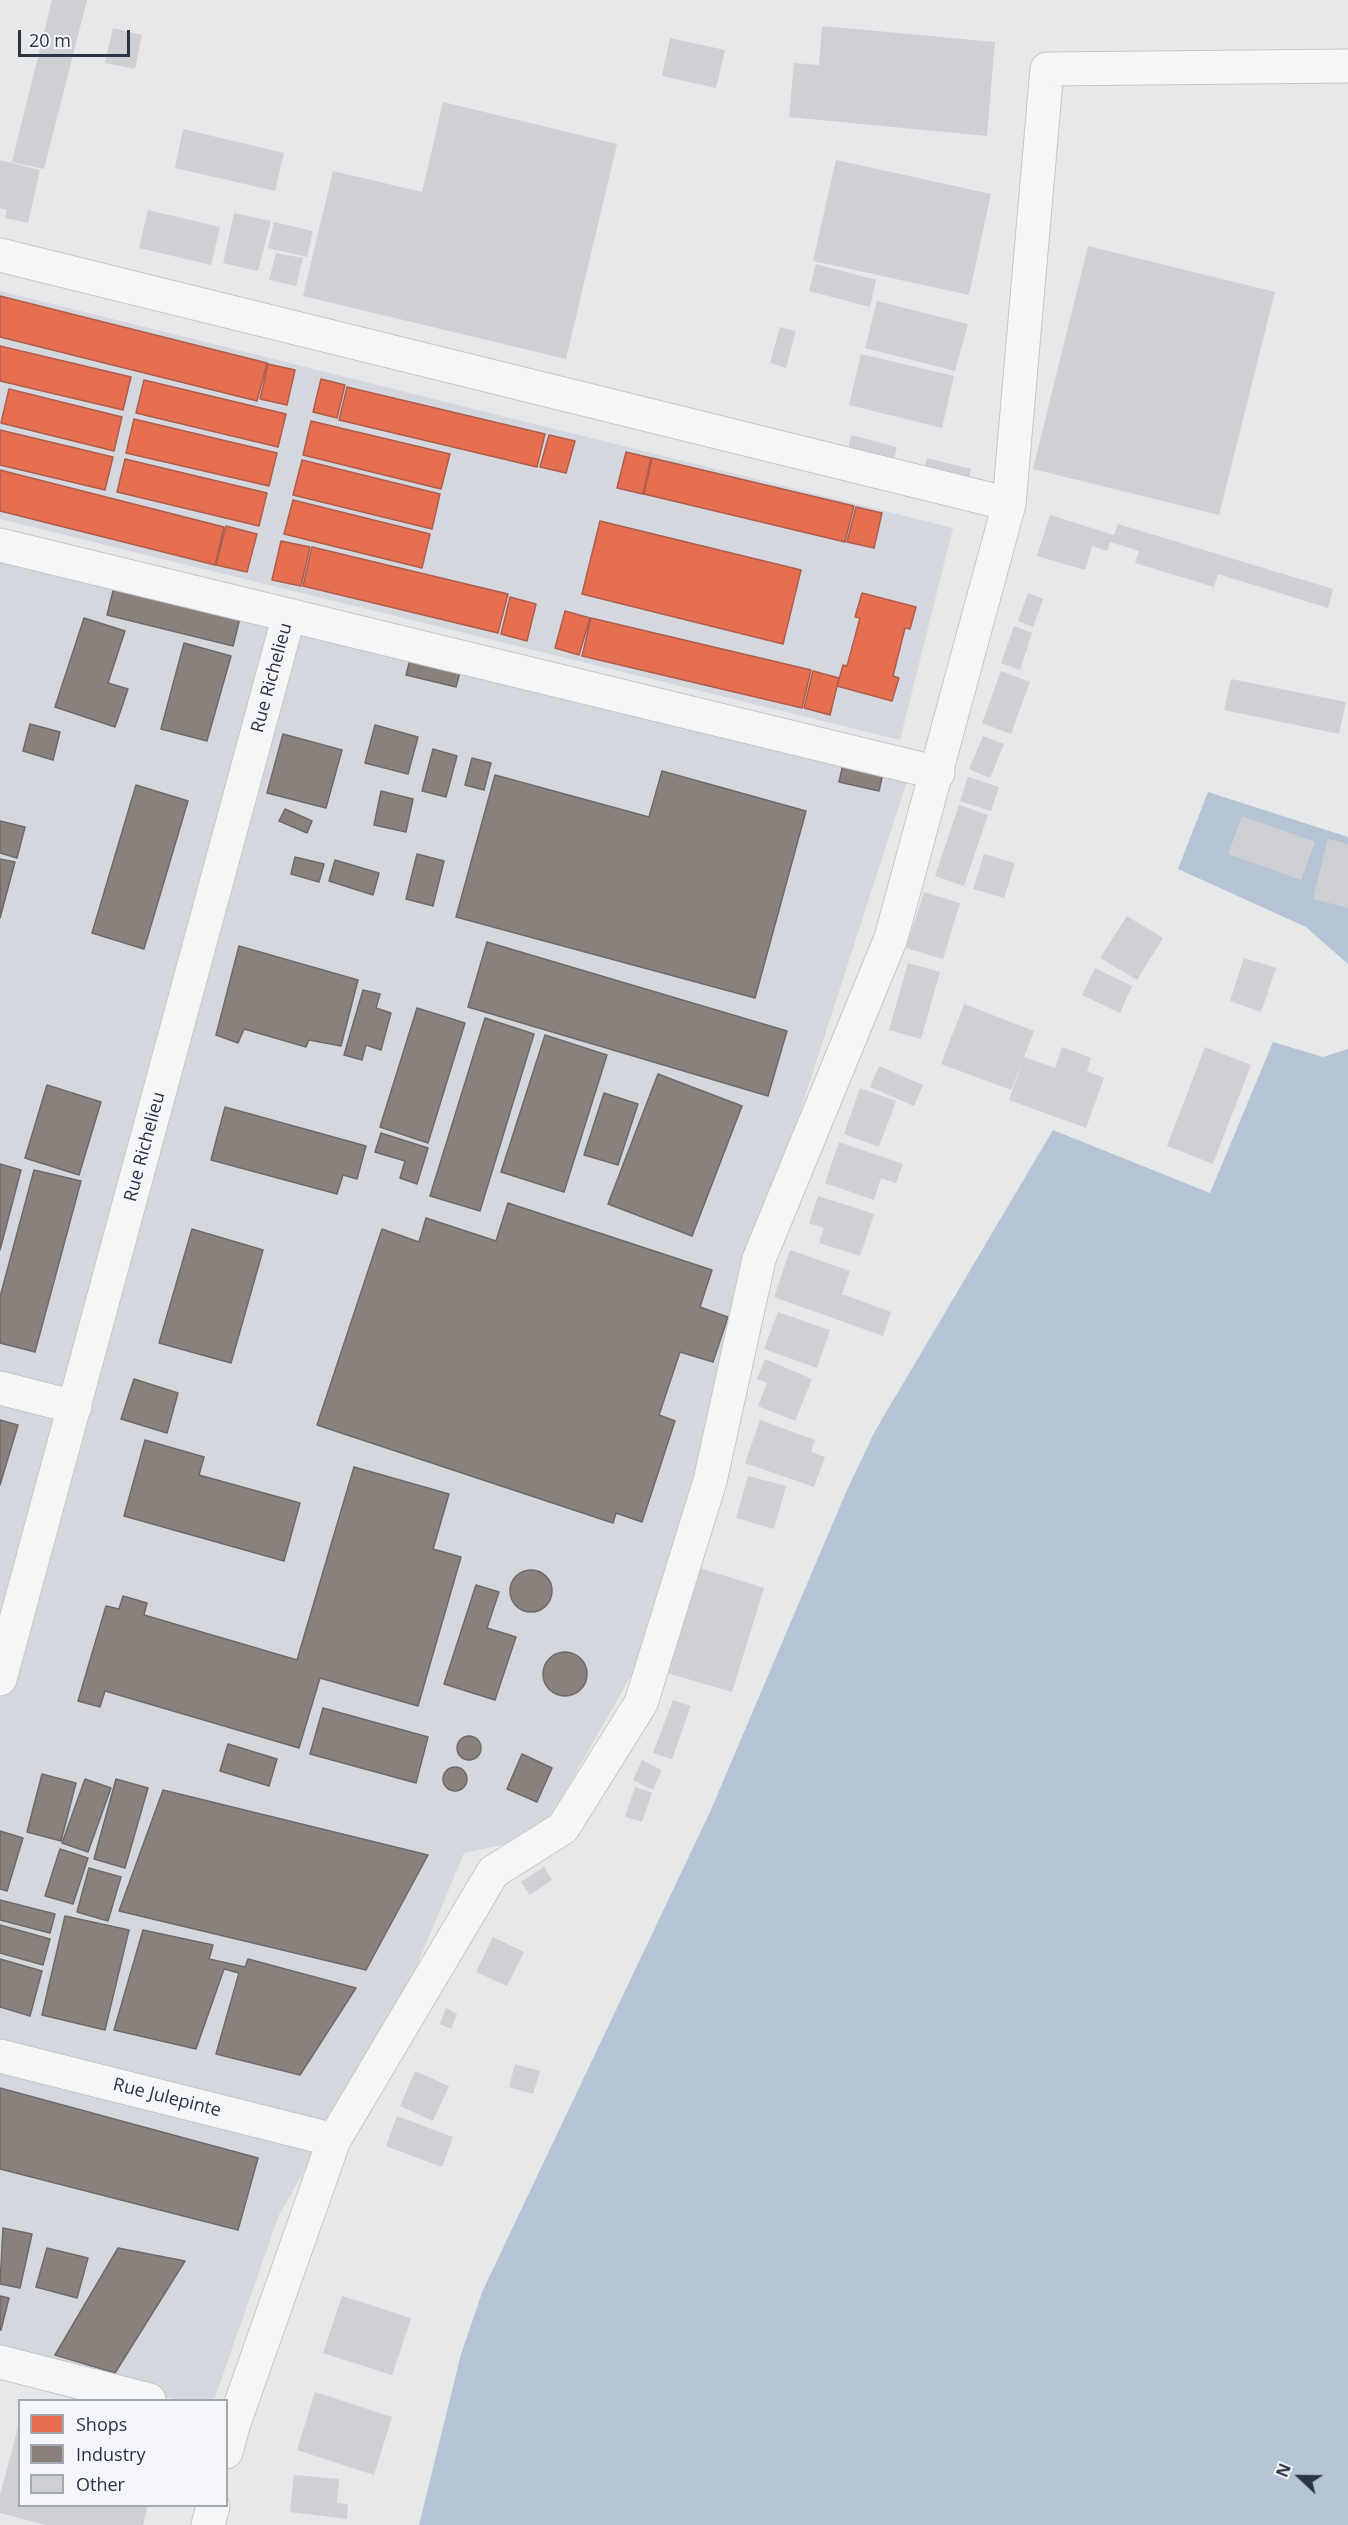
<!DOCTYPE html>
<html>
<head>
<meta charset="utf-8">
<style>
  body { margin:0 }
  #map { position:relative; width:1348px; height:2525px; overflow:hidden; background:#e6e8ea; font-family:"Open Sans",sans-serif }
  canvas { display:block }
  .legend { position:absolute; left:18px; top:2399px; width:210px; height:108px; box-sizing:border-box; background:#f4f6f9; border:2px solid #a4a8b1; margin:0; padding:8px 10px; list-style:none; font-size:18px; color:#2b3445 }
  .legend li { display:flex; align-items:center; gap:12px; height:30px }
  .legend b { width:30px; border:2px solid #a4a8b1 }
  .north { position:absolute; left:1270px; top:2447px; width:60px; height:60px; -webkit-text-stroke:4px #f4f6f9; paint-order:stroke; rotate:292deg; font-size:16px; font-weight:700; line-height:24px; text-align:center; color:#2b3445 }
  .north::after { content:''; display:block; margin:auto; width:21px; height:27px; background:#2b3445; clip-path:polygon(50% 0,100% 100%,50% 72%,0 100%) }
  .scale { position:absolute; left:18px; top:30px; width:112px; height:27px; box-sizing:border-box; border:3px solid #2b3445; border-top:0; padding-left:8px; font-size:18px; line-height:21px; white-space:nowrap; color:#2b3445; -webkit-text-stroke:4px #f4f6f9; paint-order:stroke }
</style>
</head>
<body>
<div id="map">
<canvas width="1348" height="2525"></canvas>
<ul class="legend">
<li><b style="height:16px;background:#e76f51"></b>Shops</li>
<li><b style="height:16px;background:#8a817c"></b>Industry</li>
<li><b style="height:16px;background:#ced0d3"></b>Other</li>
</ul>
<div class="north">N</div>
<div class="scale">20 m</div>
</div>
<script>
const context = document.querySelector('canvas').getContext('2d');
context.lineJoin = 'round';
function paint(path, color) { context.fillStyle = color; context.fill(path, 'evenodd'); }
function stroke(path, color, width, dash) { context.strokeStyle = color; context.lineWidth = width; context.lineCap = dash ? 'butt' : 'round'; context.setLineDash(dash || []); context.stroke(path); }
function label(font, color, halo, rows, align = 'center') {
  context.font = font + ' "Open Sans",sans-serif'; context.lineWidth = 6; context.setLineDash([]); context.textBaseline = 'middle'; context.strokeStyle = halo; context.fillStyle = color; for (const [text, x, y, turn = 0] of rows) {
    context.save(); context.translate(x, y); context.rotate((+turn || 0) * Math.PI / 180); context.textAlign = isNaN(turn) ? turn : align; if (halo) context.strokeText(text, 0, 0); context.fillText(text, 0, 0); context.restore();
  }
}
const built = new Path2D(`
  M0,291L953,528L900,740L0,519Z
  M0,553L908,778L798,1118L747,1245L739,1311L652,1639L539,1837L464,1853L405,1994L279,2215L214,2400H179L0,2367Z`);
const water = new Path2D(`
  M1208,792L1348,837V964L1306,927L1178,869Z
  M1273,1042L1323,1057L1348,1049V2525H419L461,2354L483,2290L710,1812L847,1490L875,1431L1053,1130L1210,1193Z`);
const shops = new Path2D(`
  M0,296L267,363L257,401L0,337Z
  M0,346L131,377L123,410L0,381Z
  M268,364L295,370L287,405L260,399Z
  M321,379L345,385L337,418L313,412Z
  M144,380L286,414L278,447L136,413Z
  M347,387L545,434L537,467L339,420Z
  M9,389L122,417L114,451L1,423Z
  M134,419L277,453L269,486L126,453Z
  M311,421L450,454L441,489L303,455Z
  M0,430L113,457L105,490L0,465Z
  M549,435L575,441L566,473L540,467Z
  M626,452L651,458L643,494L617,488Z
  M652,458L854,506L845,542L644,494Z
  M125,459L267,493L259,526L117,492Z
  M302,460L440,494L432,529L293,495Z
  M0,470L224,527L215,565L0,511Z
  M293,500L430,534L422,568L284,534Z
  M856,507L882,513L874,548L847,542Z
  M600,521L801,570L783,644L582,594Z
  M226,526L257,534L247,572L216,565Z
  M281,541L310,547L301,586L272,580Z
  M312,547L508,594L498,633L303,586Z
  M862,593L916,607L910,629L905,628L893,676L899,678L892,701L837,686L843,665L847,666L860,618L855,617Z
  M510,597L536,604L527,641L501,634Z
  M565,611L590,618L579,655L555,648Z
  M591,618L811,670L802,708L582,656Z
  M813,671L839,678L830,715L804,708Z`);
const industry = new Path2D(`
  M115,583L241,614L233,646L107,615Z
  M84,618L125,631L108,683L128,689L115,727L55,707Z
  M184,643L231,656L207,741L161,729Z
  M412,652L462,665L456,687L406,675Z
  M30,724L60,732L53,760L23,751Z
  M375,725L418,737L408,774L365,763Z
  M283,734L342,750L326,808L267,793Z
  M433,749L457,756L446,797L422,791Z
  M845,755L885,764L879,791L839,782Z
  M472,758L491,763L484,790L465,785Z
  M662,771L806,811L755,998L456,917L495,775L649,817Z
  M136,785L188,801L144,949L92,933Z
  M381,791L413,799L406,832L374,825Z
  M285,809L312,821L307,833L279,821Z
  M0,821L25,827L17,858L0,853Z
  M417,854L444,861L433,906L406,899Z
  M295,857L324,864L319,882L291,874Z
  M0,859L15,862L0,918Z
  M335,860L379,873L373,895L329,881Z
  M487,942L787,1031L768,1096L468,1007Z
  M239,946L358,980L341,1046L309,1040L306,1047L244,1029L238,1043L216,1035Z
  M363,990L380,994L376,1008L391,1013L381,1050L366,1045L362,1060L344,1055Z
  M417,1008L465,1023L428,1143L380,1127Z
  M485,1018L534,1034L480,1211L430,1196Z
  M545,1035L607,1055L564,1192L501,1172Z
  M658,1074L742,1106L692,1236L608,1204Z
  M47,1085L101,1102L79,1175L25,1158Z
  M604,1093L638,1104L618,1165L584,1155Z
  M225,1107L366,1146L357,1179L343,1175L337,1194L211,1160Z
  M381,1133L428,1148L417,1184L400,1178L405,1161L375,1152Z
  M0,1164L21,1170L0,1250Z
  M34,1170L81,1181L35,1352L0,1343V1297Z
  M508,1203L712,1270L700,1307L728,1317L713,1362L680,1352L659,1415L675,1421L642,1522L616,1513L613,1523L317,1425L382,1229L419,1242L426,1218L496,1241Z
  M192,1229L263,1250L231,1363L159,1343Z
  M134,1379L178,1393L167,1433L121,1419Z
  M0,1420L18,1425L0,1485Z
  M145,1440L204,1457L199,1475L300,1503L284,1561L124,1516Z
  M354,1467L449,1494L433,1549L461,1557L418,1706L320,1678L299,1748L105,1691L100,1707L78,1701L106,1606L119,1609L123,1596L147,1603L144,1615L297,1660Z
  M510 1591a21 21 0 1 1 42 0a21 21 0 1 1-42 0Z
  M476,1585L499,1592L487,1628L516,1637L495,1700L444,1684Z
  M543 1674a22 22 0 1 1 44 0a22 22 0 1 1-44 0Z
  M323,1708L428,1737L416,1783L310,1754Z
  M457 1748a12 12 0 1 1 24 0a12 12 0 1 1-24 0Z
  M228,1744L277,1759L269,1786L220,1771Z
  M522,1754L552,1768L537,1802L507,1789Z
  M443 1779a12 12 0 1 1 24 0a12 12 0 1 1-24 0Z
  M42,1774L76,1783L61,1841L27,1832Z
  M85,1779L111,1788L88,1852L62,1843Z
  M116,1779L148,1788L125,1868L94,1859Z
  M163,1790L428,1855L366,1970L119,1911Z
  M0,1831L23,1838L7,1891L0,1889Z
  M60,1849L88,1858L73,1904L45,1896Z
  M89,1868L121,1877L108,1921L77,1912Z
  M0,1900L55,1914L50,1933L0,1920Z
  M65,1916L129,1930L105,2030L42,2015Z
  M0,1925L50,1939L43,1965L0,1953Z
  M143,1930L213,1945L209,1959L245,1967L248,1959L356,1988L300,2075L216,2054L239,1973L224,1969L196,2049L114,2030Z
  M0,1959L42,1971L30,2016L0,2007Z
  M0,2088L258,2158L238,2230L0,2169Z
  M3,2228L32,2234L20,2288L0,2284Z
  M47,2248L88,2258L77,2298L36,2287Z
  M118,2248L185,2261L115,2373L55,2355Z
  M0,2296L9,2298L1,2330H0Z`);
const building = new Path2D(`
  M52,0H87L44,169L12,162Z
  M822,26L995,42L987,136L789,117L794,63L819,65Z
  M113,28L142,35L135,69L105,63Z
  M670,38L725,50L716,88L662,76Z
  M443,102L617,144L566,359L303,296L333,171L422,192Z
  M183,129L284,153L275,191L175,168Z
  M0,160L40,170L28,223L5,218L7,210L0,208Z
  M836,160L991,194L969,295L813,261Z
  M148,210L220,227L211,265L139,248Z
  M234,213L271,221L258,271L223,263Z
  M274,222L313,231L307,257L268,248Z
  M1088,246L1275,292L1219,515L1033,469Z
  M276,253L303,258L296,286L269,280Z
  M816,264L876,280L870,307L809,291Z
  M877,301L968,324L955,371L865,348Z
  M780,327L796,331L786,368L770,363Z
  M861,354L954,376L942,428L849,405Z
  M851,435L897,447L893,464L847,453Z
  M927,458L971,469L966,488L923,476Z
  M1050,515L1114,535L1118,524L1333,589L1328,608L1218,574L1214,587L1135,563L1139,551L1110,542L1107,551L1092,546L1085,570L1037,556Z
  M1028,593L1043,599L1033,627L1018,621Z
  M1014,626L1032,633L1020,670L1001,663Z
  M1001,671L1030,682L1011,734L982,723Z
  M1231,679L1346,702L1339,734L1224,710Z
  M983,736L1004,744L990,778L969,769Z
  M968,777L999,787L991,811L960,801Z
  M959,805L988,815L964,886L935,876Z
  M1242,816L1315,842L1301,880L1228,854Z
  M1328,839L1348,844V908L1313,899Z
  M984,854L1015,863L1004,898L973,889Z
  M924,892L960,903L943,959L906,948Z
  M1127,916L1163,938L1137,980L1100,958Z
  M1244,958L1276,968L1261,1012L1230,1001Z
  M908,963L940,972L921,1039L889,1030Z
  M1095,968L1132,986L1120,1013L1082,995Z
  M964,1004L1034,1031L1024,1057L1055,1068L1062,1047L1091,1058L1087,1071L1104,1078L1086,1128L1009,1100L1023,1060L1011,1090L941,1064Z
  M1205,1047L1251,1065L1213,1164L1167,1146Z
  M879,1066L923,1085L914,1106L870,1087Z
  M860,1088L896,1101L879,1147L844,1134Z
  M839,1142L903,1164L896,1183L881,1178L874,1200L825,1183Z
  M818,1196L874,1214L860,1256L819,1243L824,1228L809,1223Z
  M790,1250L850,1271L842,1294L891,1312L883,1336L774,1297Z
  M778,1312L830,1330L817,1368L764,1349Z
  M765,1359L812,1379L795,1421L758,1406L767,1383L757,1379Z
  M760,1420L815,1440L811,1452L825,1457L814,1487L745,1463Z
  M748,1476L786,1486L774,1529L736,1518Z
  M700,1568L764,1588L732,1692L667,1673Z
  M673,1700L691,1706L672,1759L653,1753Z
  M642,1760L662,1770L653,1790L633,1780Z
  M635,1787L652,1793L642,1822L625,1817Z
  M544,1867L552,1880L530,1895L521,1882Z
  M493,1937L524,1952L507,1986L476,1972Z
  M446,2008L457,2014L451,2029L440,2024Z
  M515,2064L540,2071L533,2094L509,2087Z
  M415,2071L449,2086L433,2121L400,2106Z
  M397,2116L453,2137L442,2167L386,2146Z
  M342,2296L411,2318L392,2375L323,2353Z
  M315,2392L392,2417L374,2475L297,2450Z
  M19,2424L20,2506H148L143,2525H46L0,2513V2495Z
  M294,2475L339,2479L337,2503L348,2504L347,2519L290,2512Z`);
const minor = new Path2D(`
  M0,255L1009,504L891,938L759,1259L710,1481L641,1703L563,1828L493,1872L334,2140L234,2423L226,2452
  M1009,504L1047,69L1348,66
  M0,545L938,773
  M0,1388L75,1407
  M0,1679L289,615
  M0,2056L334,2140
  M0,2362L149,2400
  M208,2525L213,2506`);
const streetNames = [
  ["Rue Richelieu",272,678,-75],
  ["Rue Richelieu",145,1147,-75],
  ["Rue Julepinte",167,2098,14]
];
paint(built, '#d4d7dd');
paint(water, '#b4c4d5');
paint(shops, '#e76f51');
stroke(shops, '#af5d4d', 1.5);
paint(industry, '#8a817c');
stroke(industry, '#6e6a6c', 1.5);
paint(building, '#ced0d3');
stroke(minor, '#c4c6c8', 35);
stroke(minor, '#f5f6f7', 33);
label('18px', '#2b3445', '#f4f6f9', streetNames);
</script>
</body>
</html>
